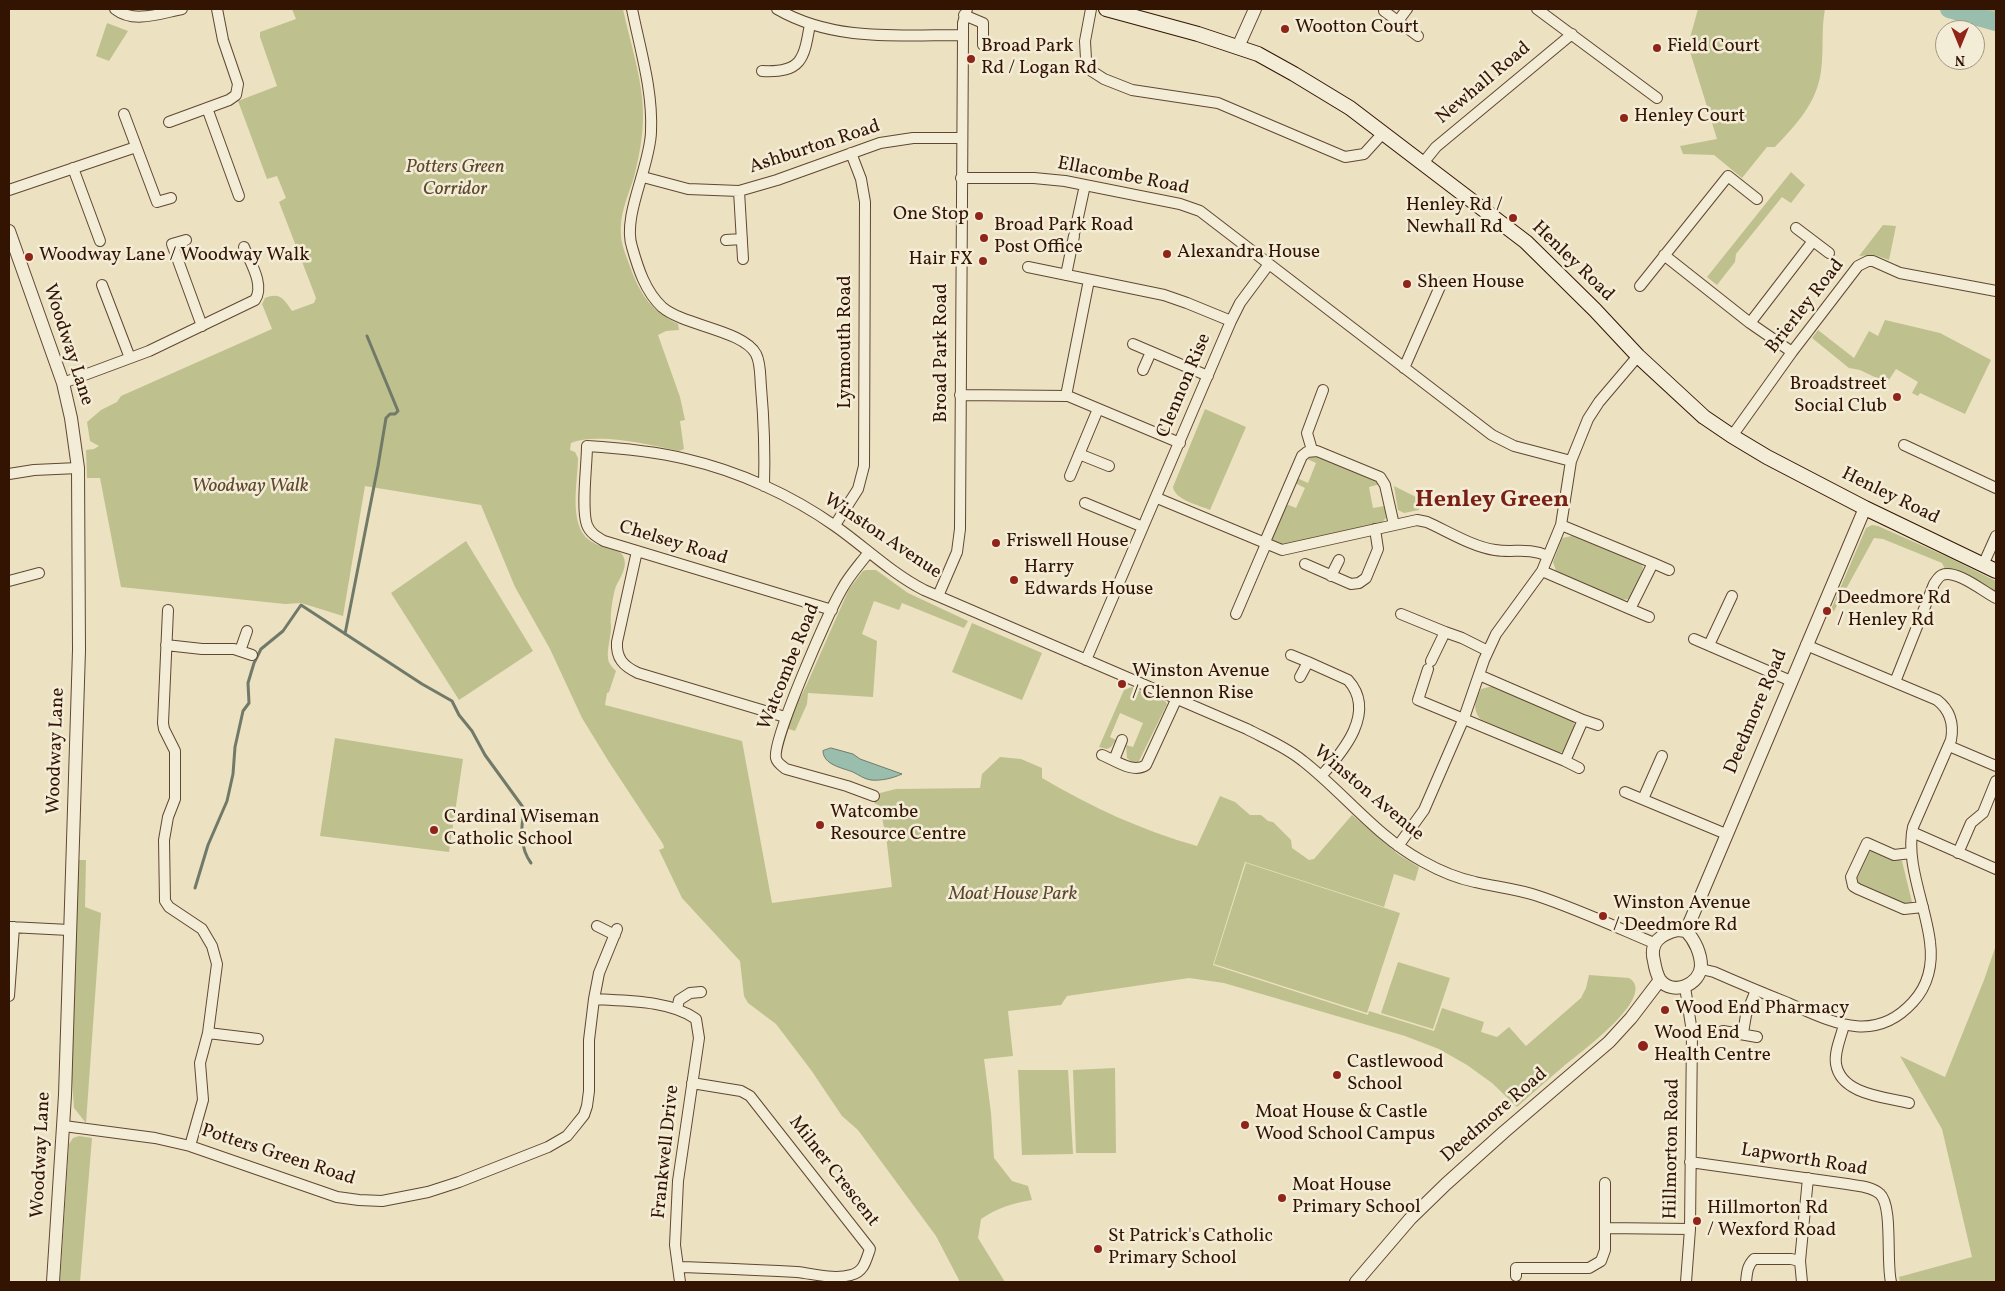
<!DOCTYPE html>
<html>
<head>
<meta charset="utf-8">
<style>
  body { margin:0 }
  #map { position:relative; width:2005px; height:1291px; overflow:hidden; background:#ece1c1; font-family:Vollkorn,serif }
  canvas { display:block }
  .frame { position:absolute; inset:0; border:10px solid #331403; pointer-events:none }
  .north { position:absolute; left:1935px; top:20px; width:50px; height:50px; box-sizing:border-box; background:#f3ecd7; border:1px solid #a69682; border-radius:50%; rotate:180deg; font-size:14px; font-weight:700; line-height:20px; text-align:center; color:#331403 }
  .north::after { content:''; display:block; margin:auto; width:18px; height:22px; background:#8f2418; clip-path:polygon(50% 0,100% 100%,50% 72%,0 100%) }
</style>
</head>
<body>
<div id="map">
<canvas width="2005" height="1291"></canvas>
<div class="frame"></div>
<div class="north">N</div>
</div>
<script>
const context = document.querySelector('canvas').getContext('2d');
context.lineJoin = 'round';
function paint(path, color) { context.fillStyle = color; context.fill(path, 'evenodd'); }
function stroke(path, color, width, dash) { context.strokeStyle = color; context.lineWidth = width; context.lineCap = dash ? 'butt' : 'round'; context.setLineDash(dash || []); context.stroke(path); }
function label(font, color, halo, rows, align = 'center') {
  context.font = font + ' Vollkorn,serif'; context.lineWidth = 5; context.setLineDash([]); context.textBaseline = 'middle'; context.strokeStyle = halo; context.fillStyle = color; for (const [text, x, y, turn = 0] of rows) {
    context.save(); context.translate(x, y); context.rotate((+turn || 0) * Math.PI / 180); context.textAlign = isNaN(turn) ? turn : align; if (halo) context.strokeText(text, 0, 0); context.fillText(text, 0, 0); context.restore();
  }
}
const green = new Path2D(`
  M292,9H623C630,42 644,84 643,117C643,137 639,157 634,177C628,196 619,215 621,236C622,248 628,260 632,272C643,299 652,310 678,324L679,330L666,331L658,335L680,397L685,420L680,421L684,449L679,451C651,445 598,432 571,443L570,450L575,452L578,458C578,481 568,524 589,540C598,547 611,548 621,553C631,565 619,578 615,589C612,602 610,614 611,627C611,637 607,648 608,658C608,663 613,668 616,671L609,692L607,693L605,705L742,741L772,903L892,887L887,844L880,806L874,803L880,793L896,789L980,788L982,774L1000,757L1021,759L1042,768V778C1091,807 1141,830 1197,846L1220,796L1235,802L1250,815H1261L1268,821L1273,822L1291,840L1292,848L1309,860L1314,859L1352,815L1399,855L1419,867L1415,881L1394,874L1384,907L1245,862L1213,965L1368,1015L1369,1011L1434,1031L1442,1008L1484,1022L1481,1032L1497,1037L1509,1027L1526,1046L1581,998L1586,988L1589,975L1629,978C1659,996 1577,1055 1564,1066C1548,1079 1533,1093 1517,1107L1492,1083L1467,1065L1439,1049L1405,1036L1224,983L1189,978L1067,996L1061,1005L1008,1011L1013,1056L984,1059L991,1113L994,1158L1012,1181L1028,1186L1032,1200C1013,1203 997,1208 981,1219L978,1238L1005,1282H960L936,1236L858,1130L842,1116L811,1070L776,1024L748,1003L744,996L740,961L682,898L659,850L664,848L663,844L609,762L582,718L550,649L515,587L481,505L365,486L343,616L301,603L285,604L121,587L100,478H87L86,450L94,449L99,446L90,441L87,422L101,410L117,402L121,396L272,329L262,304L265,298C280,292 284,299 292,311L314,303L316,298L279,202L286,198L277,176L267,179L238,101L277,86L260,37V32L296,19Z
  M1698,9H1825C1821,30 1824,51 1821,71C1817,103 1796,125 1775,147H1767L1742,178L1714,155L1683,154L1680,146L1717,139L1688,45Z
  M1958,9H1996V18Z
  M107,23L128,31L109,61L96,56Z
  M1791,172L1805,185L1791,203L1782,197L1736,254L1735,262L1717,285L1707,277Z
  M1883,225L1896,226L1889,260L1875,255L1859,256Z
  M1885,320L1940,333L1991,360L1965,414L1920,393L1918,396L1912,393L1918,382L1896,369L1887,383L1860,370L1849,368L1812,338L1818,330L1854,358L1869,331L1878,336Z
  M1205,409L1246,427L1210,510C1199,505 1175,500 1173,487Z
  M1313,454L1377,480L1380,484L1369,487L1373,508L1385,506L1386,518L1381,523L1283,545H1277L1272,539L1286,504L1296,508L1305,488L1295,483L1297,478L1308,483L1316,463L1305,458Z
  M1394,486L1418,498L1419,510L1404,513L1398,510Z
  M1872,525L1878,526L1950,558L1996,581V594L1945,569L1942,563L1883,539L1874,538L1834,611L1829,614L1866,528Z
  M1572,536L1640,563L1643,567L1642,572L1630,599L1620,600L1556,571L1553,562L1562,538Z
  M466,541L533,651L459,700L391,593Z
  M866,570H876L908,593L968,621L964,628L902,603L899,610L874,601L862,634L877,641L873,697L808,693L807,704L795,731L786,728L787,723L807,684L849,589L863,571Z
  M972,623L1042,653L1022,700L952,672Z
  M1493,686L1573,720C1578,730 1570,741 1566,751L1558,753L1480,719C1472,708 1475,700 1481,689Z
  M1132,687L1165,701L1167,704L1138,763H1133L1127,758L1126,745L1133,747L1143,723L1120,713L1110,737L1116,740L1111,747L1107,749L1099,747L1124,690Z
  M335,738L463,759L449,852L320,836Z
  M1875,850L1902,861L1912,902L1910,904H1905L1858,883L1855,878L1867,852Z
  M78,860H86L85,907L101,913L86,1123L74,1108L71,1066Z
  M1246,863L1400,913L1367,1013L1214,964Z
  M1996,937V1282H1900L1899,1277L1972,1257L1942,1129L1900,1056L1945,1077L1984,980L1995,948Z
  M1398,962L1450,978L1433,1029L1381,1013Z
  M1115,1068L1116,1153H1076L1073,1070Z
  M1018,1070H1068L1073,1154L1022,1155Z
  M79,1136L92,1138L80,1282H60L69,1144L73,1138Z`);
const water = new Path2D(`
  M831,748L853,754L860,759L902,774C893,778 882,781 871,780C864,779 859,775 853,772C843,768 823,765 823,751Z`);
const stream = new Path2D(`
  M345,634L378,466L386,418L390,414H395L398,411L367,336
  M195,888L208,845L227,801L233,774L235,747L243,711L249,703L248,683L254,663L261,649L283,631L301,605L422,684L452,701L459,715L472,731L485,755L525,810C520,827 520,848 531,863`);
const river = new Path2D(`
  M1949,9L1996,22`);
const minor = new Path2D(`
  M115,9C134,24 161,13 182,9
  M632,9C640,49 653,90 651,132C650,167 622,216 632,247C638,268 645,291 662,307C684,326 743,330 756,354C761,364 760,377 761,387C764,421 765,453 764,486
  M777,9C834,42 899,35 963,35
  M1091,9L1085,41L1086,59L1090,70L1104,79L1132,90L1218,103L1345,157L1364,154L1383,133
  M1537,9L1657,98
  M1384,11L1418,36
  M964,15L983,23V45
  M1398,21L1407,9
  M762,71C802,73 804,59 810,24
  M207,108L239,196
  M124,114L157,202L171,198
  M169,122L229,100L236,95L238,84L223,40L217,9
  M1423,163L1436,147L1572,34
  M73,168L100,241
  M643,177L688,189L739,191L777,180L880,143L913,138H962
  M961,178H1034L1065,181L1180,204L1200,211L1492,435L1514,446L1571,461
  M9,190L136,147
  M739,191L743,259
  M1796,228L1829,253
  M1075,231L1085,185
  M186,240L172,244L202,326
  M726,240L742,239
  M1664,255L1750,323L1792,352
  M1028,267L1164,295L1187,303L1231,321
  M1066,275L1074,236
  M102,285L130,358
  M1640,286L1728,176L1757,199
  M1750,323L1813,241
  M1133,344L1208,376
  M1404,368L1442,282
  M1143,370L1151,352
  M63,383L149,351L255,300C265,285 250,262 244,247
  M960,395L1068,396L1180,443
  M1066,396L1089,280
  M1732,436L1792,352L1858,266L1868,261H1873L1900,273L1996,291
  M1904,445L1996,488
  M1312,450L1307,433L1323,390
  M1079,454L1109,466
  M9,474L34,470L78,468
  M1070,476L1098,409
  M1157,498L1282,550L1417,520L1427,522C1447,531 1473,547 1495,550C1515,553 1527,547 1548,556
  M1085,503L1143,527
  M835,525L858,489L864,466L865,202L861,179L851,153
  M1264,544L1302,456L1307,452L1317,451L1380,477L1385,485L1394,525
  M637,551L617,642C616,658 623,666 638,673L785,717
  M869,552C860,564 849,576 842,589C829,611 772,740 776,758C777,763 782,766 786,769L847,786L874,796
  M1653,563L1669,570
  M1305,564L1351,584L1359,583L1366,578L1378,549L1375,529
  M1983,565L1996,536
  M1542,571L1630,609L1653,563L1561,525
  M1331,576L1339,560
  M9,581L39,573
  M938,596L957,552L960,529L963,35V23L967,9
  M1630,609L1649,617
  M168,610L163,723L164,729L175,751V799L168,817L164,840L165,901L169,907L202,929L212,946L217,964L208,1033L200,1063L203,1100L190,1146
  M832,610L604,541C597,537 590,533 587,525C581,509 587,465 587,446C620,448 653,451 686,459C738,471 791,495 835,526C865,547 891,573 924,590L1247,729C1266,739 1286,747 1303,761C1344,793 1376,836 1422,861C1438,870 1456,878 1475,882C1496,887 1518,889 1538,896C1577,909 1616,927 1654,943
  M1236,614L1266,544
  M1401,614L1445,632
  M1694,639L1791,681
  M166,645L202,649H234L252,655
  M1709,645L1732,596
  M240,651L247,631
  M1291,655L1308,662
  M1086,660L1231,321L1240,303L1269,264
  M1431,661L1445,632L1462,638L1488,651
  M1428,669L1418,700L1565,761L1583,720L1479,675
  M1300,677L1308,662L1348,680C1377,712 1343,752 1321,776
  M1895,682L1934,584C1937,580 1938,577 1942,575C1956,569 1984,592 1996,598
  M1583,720L1598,725
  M1949,746L1996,766
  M1102,755C1115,760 1133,774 1146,765L1176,700
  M1114,760L1122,740
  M1565,761L1579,768
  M1625,792L1726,834
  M1643,799L1662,756
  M1912,832L1996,869
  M1398,846L1424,810L1464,718L1484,660L1496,634L1542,571L1561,525L1571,461L1588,419L1599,402L1638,356
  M1911,853L1894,855L1867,843L1851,877L1853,886L1858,889L1904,909L1923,907
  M1958,853L1971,823L1983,813L1996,781
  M597,926L615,935
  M10,927L69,930
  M1701,969L1714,972C1739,983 1763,993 1788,1003C1832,1022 1874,1045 1913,1002C1928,986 1933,964 1930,942C1926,906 1905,863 1913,827L1951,740C1954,724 1950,710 1937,700L1806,645
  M1685,987L1692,1032L1690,1229L1686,1282
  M9,996L14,927
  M594,999L599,973L617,929
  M677,1009L679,1000L690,993L701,992
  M1844,1025C1841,1037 1834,1052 1836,1064C1841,1095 1886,1097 1909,1103
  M1723,1031L1757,1037
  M208,1033L258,1039
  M1743,1033L1746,1015L1756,990
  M64,1126L155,1138L190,1146L337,1197L359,1200L382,1201L428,1192L459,1182L548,1147L567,1136L576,1125L584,1115L587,1106L589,1091V1040L594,999C625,1001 670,1000 696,1019L699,1038L678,1181L675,1245L680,1282
  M1690,1162L1847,1184C1857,1186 1872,1186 1880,1194C1893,1206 1886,1261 1891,1282
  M1605,1228L1690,1229
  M678,1267C718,1268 758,1270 797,1272C815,1274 834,1280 851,1275C864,1272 866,1260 870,1249L750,1096L741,1091L692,1083
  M1516,1276V1268H1589L1601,1261L1605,1250V1183
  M1746,1282C1747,1273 1747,1266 1754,1259H1791L1800,1261
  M1802,1282L1800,1261L1808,1178`);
const tertiary = new Path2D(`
  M1238,47L1255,9
  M9,231L63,383L71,418L78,468L79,650L65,1095L53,1282
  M1678,930L1686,931C1695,940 1701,954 1701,966C1700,985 1673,996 1660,980C1657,975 1655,967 1654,961C1649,942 1661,934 1678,930Z
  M1686,931L1865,508
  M1356,1282L1410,1219L1446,1184L1504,1132L1609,1042L1631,1018L1660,980`);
const secondary = new Path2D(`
  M1106,9L1198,34L1258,54L1294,74L1350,108L1526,242L1595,310L1638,356L1704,417L1732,436L1767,457L1865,508L1996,571`);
const markers = [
  [1285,29,5,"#8f2418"],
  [1657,48,5,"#8f2418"],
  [971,59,5,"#8f2418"],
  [1624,118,5,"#8f2418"],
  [979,216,5,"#8f2418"],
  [1513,218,5,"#8f2418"],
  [984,238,5,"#8f2418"],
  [1167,254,5,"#8f2418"],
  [29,257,5,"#8f2418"],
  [983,261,5,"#8f2418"],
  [1407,284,5,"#8f2418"],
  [1897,397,5,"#8f2418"],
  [996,543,5,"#8f2418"],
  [1014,580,5,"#8f2418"],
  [1827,611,5,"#8f2418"],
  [1122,684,5,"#8f2418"],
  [820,825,5,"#8f2418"],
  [434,830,5,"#8f2418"],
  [1603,916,5,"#8f2418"],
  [1665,1010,5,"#8f2418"],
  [1643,1046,6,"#8f2418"],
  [1337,1075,5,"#8f2418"],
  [1245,1125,5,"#8f2418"],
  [1282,1198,5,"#8f2418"],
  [1697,1221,5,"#8f2418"],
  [1098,1249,5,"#8f2418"]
];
const poiNames = [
  ["Wootton Court",1295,29],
  ["Broad Park",981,48],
  ["Rd / Logan Rd",981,70],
  ["Field Court",1667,48],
  ["Henley Court",1634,118],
  ["Henley Rd /",1503,207,"right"],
  ["Newhall Rd",1503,229,"right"],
  ["One Stop",969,216,"right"],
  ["Broad Park Road",994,227],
  ["Post Office",994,249],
  ["Alexandra House",1177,254],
  ["Woodway Lane / Woodway Walk",39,257],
  ["Hair FX",973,261,"right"],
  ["Sheen House",1417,284],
  ["Broadstreet",1887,386,"right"],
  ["Social Club",1887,408,"right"],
  ["Friswell House",1006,543],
  ["Harry",1024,569],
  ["Edwards House",1024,591],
  ["Deedmore Rd",1837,600],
  ["/ Henley Rd",1837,622],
  ["Winston Avenue",1132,673],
  ["/ Clennon Rise",1132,695],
  ["Watcombe",830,814],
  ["Resource Centre",830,836],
  ["Cardinal Wiseman",444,819],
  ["Catholic School",444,841],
  ["Winston Avenue",1613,905],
  ["/ Deedmore Rd",1613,927],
  ["Wood End Pharmacy",1675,1010],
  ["Wood End",1654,1035],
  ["Health Centre",1654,1057],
  ["Castlewood",1347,1064],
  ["School",1347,1086],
  ["Moat House & Castle",1255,1114],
  ["Wood School Campus",1255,1136],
  ["Moat House",1292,1187],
  ["Primary School",1292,1209],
  ["Hillmorton Rd",1707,1210],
  ["/ Wexford Road",1707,1232],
  ["St Patrick's Catholic",1108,1238],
  ["Primary School",1108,1260]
];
const streetNames = [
  ["Newhall Road",1484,84,-40],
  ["Ashburton Road",815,148,-18],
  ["Ellacombe Road",1123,177,11],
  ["Henley Road",1572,262,44],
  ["Brierley Road",1806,307,-52],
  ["Lynmouth Road",847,342,-90],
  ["Woodway Lane",67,345,72],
  ["Broad Park Road",943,353,-90],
  ["Clennon Rise",1185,386,-67],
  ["Henley Road",1890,497,26],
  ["Winston Avenue",882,537,34],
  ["Chelsey Road",673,544,17],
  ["Watcombe Road",790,667,-68],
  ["Deedmore Road",1757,712,-67],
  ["Woodway Lane",57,751,-88],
  ["Winston Avenue",1368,794,40],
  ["Deedmore Road",1495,1116,-41],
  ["Hillmorton Road",1673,1149,-89],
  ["Frankwell Drive",667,1152,-84],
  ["Woodway Lane",42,1155,-87],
  ["Potters Green Road",278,1156,18],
  ["Lapworth Road",1804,1161,9],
  ["Milner Crescent",833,1172,52]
];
const parkNames = [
  ["Potters Green",455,169],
  ["Corridor",455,191],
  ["Woodway Walk",250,488],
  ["Moat House Park",1013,896]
];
const districtNames = [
  ["Henley Green",1492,502]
];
paint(green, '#bec18e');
paint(water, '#9abead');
stroke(water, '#717a69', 1);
stroke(stream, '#717a69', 3);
stroke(river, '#9abead', 18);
stroke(minor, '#614732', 12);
stroke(tertiary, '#614732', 14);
stroke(secondary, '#331403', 16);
stroke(minor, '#f3ecd7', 10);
stroke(tertiary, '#f3ecd7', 12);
stroke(secondary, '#f3ecd7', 14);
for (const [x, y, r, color] of markers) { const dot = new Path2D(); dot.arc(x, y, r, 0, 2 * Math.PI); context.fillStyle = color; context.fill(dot); stroke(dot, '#f3ecd7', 2); }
label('19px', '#331403', '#f3ecd7', poiNames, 'left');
label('19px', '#331403', '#f3ecd7', streetNames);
label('italic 19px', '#5d482d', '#f3ecd7', parkNames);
label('bold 24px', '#7a1f14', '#f3ecd7', districtNames);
</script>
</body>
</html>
